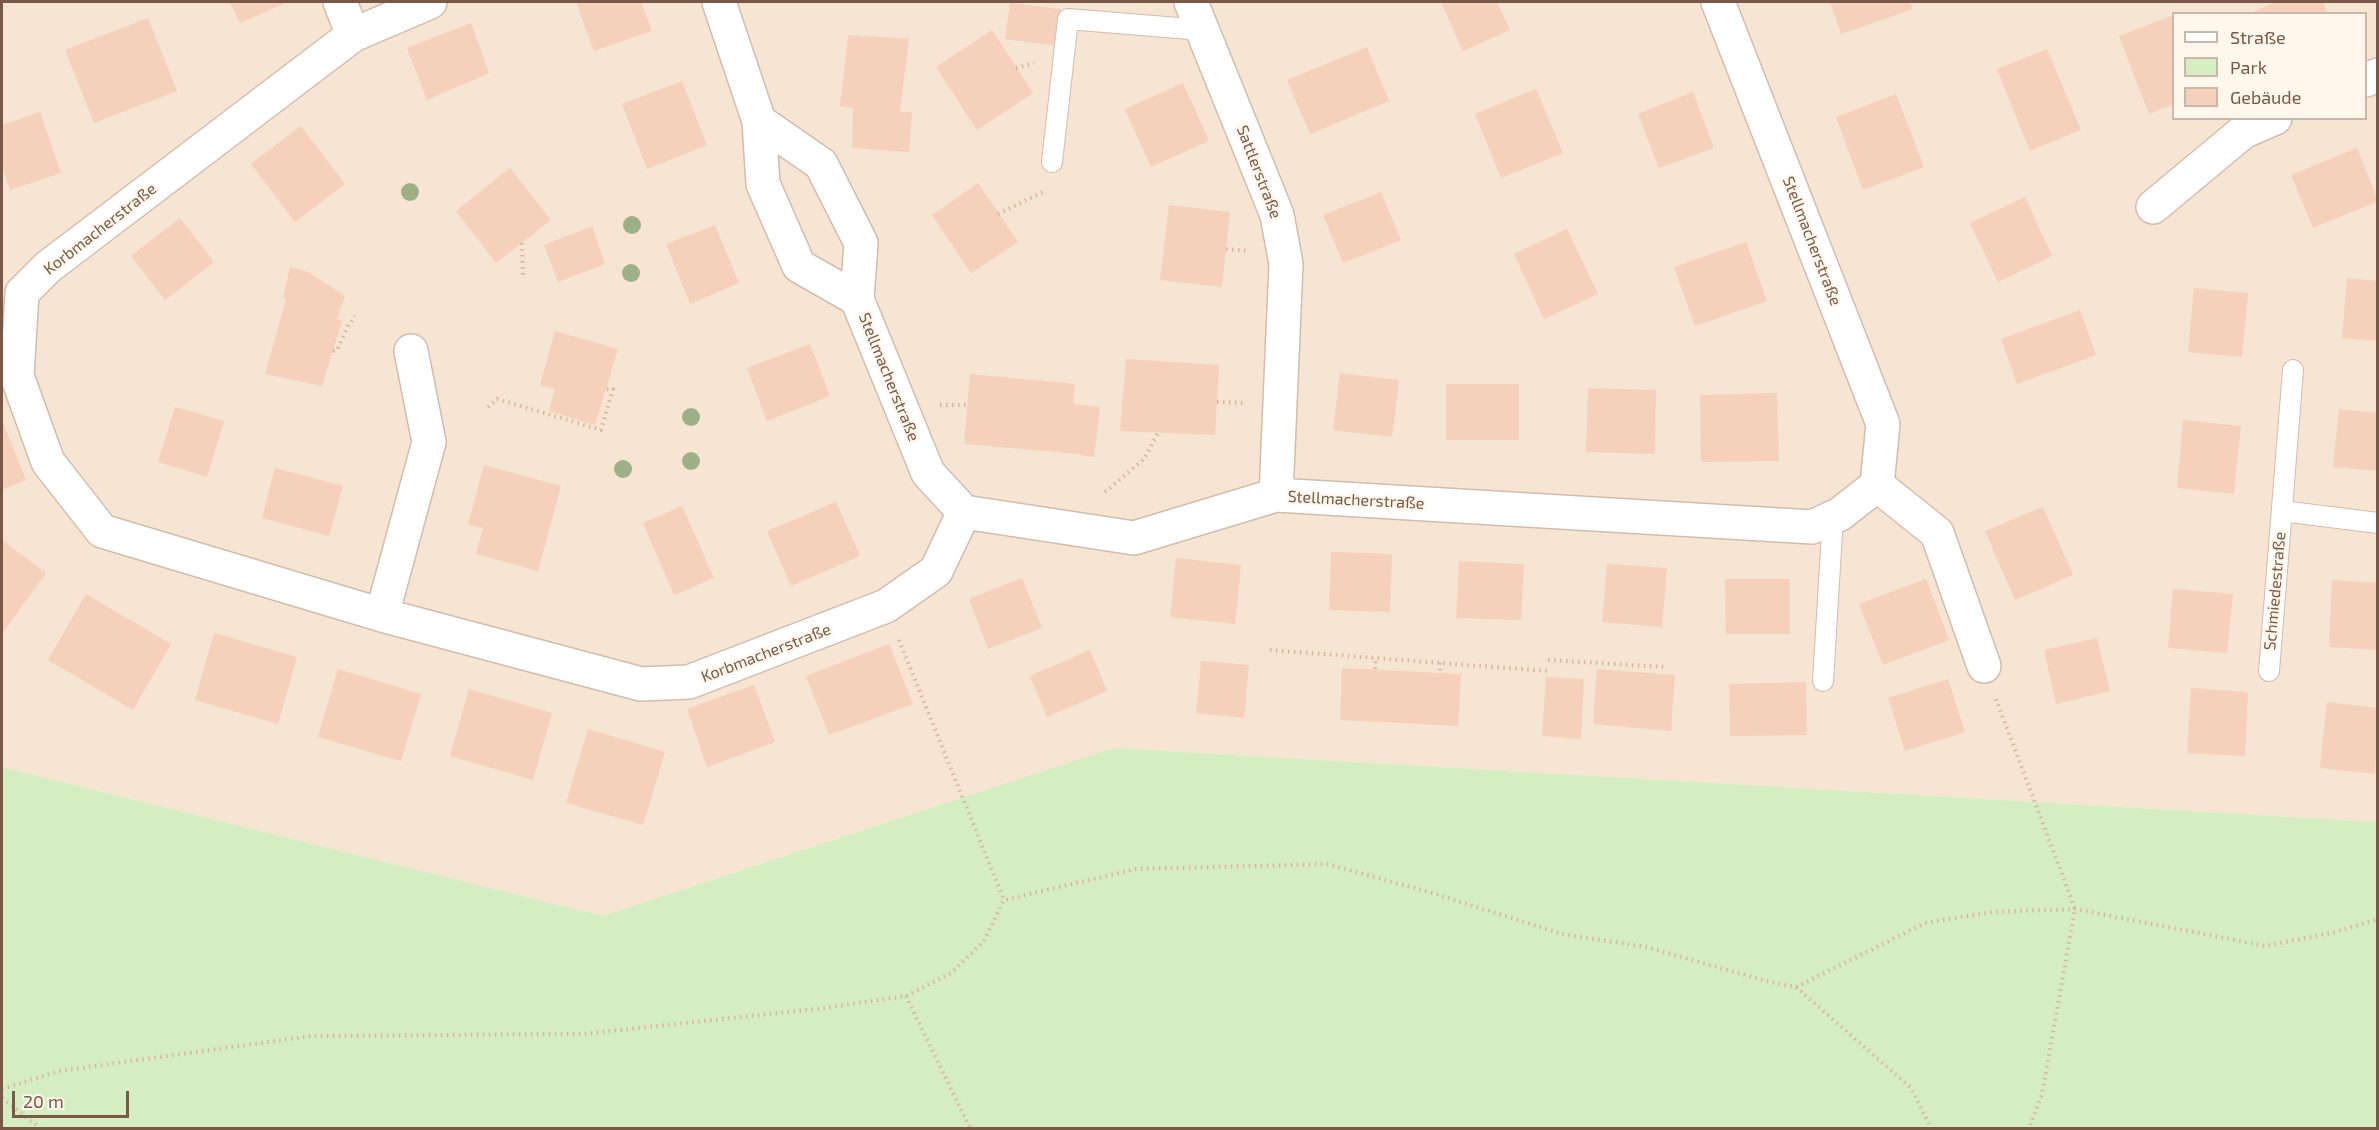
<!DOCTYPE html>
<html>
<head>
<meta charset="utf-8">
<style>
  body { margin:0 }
  #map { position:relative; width:2379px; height:1130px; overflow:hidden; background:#fef3e4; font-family:"Exo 2",sans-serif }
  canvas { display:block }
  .frame { position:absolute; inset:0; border:3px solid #795847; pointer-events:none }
  .legend { position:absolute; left:2172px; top:12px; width:195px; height:108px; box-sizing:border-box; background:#fff7ec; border:2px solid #c9b7aa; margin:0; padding:8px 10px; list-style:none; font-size:18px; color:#795847 }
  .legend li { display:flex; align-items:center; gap:12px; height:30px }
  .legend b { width:30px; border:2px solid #c9b7aa }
  .scale { position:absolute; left:12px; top:1091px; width:117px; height:27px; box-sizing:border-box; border:3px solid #795847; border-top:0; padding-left:8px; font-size:18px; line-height:21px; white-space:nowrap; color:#795847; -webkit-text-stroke:4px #fff7ec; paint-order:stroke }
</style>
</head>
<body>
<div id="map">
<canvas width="2379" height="1130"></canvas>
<div class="frame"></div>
<ul class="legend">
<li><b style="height:8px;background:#fff"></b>Straße</li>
<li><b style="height:16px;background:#d4edc1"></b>Park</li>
<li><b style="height:16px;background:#f5d0ba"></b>Gebäude</li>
</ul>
<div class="scale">20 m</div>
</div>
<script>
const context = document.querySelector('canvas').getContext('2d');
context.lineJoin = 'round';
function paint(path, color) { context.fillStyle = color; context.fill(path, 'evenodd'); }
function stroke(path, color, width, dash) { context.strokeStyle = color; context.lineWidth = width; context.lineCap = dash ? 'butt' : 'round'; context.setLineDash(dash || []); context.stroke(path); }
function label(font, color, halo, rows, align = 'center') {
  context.font = font + ' "Exo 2",sans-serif'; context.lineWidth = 4.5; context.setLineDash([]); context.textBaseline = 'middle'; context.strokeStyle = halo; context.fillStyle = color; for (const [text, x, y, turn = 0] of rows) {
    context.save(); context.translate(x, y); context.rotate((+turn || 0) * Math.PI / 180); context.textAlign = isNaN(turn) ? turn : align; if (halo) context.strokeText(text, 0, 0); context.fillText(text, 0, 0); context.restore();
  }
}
const residential = new Path2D(`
  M2,2H2377V822L1113,748L603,916L2,767ZM2174,14H2366V118H2174Z`);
const green = new Path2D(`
  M1113,748L2377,822V1128H2V767L603,916Z`);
const building = new Path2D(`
  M230,2H288L240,23Z
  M576,2H641L652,31L594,51Z
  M1441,2H1497L1510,30L1463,51Z
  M1830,2H1910L1913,9L1841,34Z
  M2275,2H2323L2328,14H2249Z
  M1010,3L1060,9L1057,46L1005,39Z
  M2174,15V104L2149,114L2119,36Z
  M148,18L177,91L94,123L65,50Z
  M471,23L489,73L427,100L407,48Z
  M992,30L1033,93L977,130L936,67Z
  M848,35L909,39L900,112H912L909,152L852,148L853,108L840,106Z
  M1367,47L1389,101L1310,134L1287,80Z
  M2047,49L2081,130L2030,151L1997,69Z
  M682,81L707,145L647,169L622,104Z
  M1183,83L1209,141L1151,167L1125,109Z
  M1536,89L1563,153L1501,178L1475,114Z
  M1693,92L1714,148L1659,168L1638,114Z
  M1896,94L1924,167L1863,190L1836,117Z
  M40,112L61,173L10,190L2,165V125Z
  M301,126L345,184L295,222L251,164Z
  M2357,148L2378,201L2313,228L2291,175Z
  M510,168L551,220L496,263L456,211Z
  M978,183L1018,242L971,273L932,215Z
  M1381,192L1401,240L1343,263L1323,215Z
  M2025,197L2052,256L1998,282L1970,223Z
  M1169,205L1230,212L1222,287L1160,280Z
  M180,218L214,262L165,300L131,256Z
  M715,225L739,283L690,304L666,244Z
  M592,226L605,264L558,282L544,245Z
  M1567,229L1598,294L1544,319L1514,254Z
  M1746,242L1767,301L1695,326L1674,267Z
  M290,267L308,272L345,296L337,319L342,321L322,386L265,374L286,299L283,298Z
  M2347,278L2378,281V341L2342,338Z
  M2194,288L2248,293L2242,357L2188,352Z
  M2080,310L2096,355L2017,384L2001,339Z
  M555,331L618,349L595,425L549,411L555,389L540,385Z
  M810,344L830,396L767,421L747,368Z
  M1126,359L1219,365L1215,435L1120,431Z
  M1340,373L1399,380L1392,437L1333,430Z
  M970,374L1075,384L1073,404L1100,407L1094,457L1069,453L964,444Z
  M1446,384H1519V440H1446Z
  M1588,388L1656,390L1655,454L1586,452Z
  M1777,393L1779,461L1701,462L1700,395Z
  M175,407L224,421L207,477L158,462Z
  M2339,409L2378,413V471L2333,467Z
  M2,420L26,480L2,490Z
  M2183,420L2241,426L2234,494L2177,488Z
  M484,465L561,486L538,571L476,554L483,528L468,525Z
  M275,468L343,486L329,536L262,518Z
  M836,502L860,556L791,586L767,531Z
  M682,506L714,578L674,595L643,523Z
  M2043,507L2073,575L2015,600L1985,531Z
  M2,540L46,573L2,634Z
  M1331,552L1392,554L1390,612L1329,610Z
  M1176,558L1241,565L1235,624L1170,617Z
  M1459,561L1524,564L1521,620L1456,618Z
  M1607,564L1667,568L1662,627L1602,622Z
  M1022,578L1042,628L988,649L969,599Z
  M1725,579H1790V634H1726Z
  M1926,579L1949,640L1883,665L1859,604Z
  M2332,580L2378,583V650L2329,647Z
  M2173,589L2233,594L2227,653L2168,648Z
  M86,594L171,644L133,710L48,660Z
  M214,633L297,657L278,724L195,700Z
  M2097,638L2110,691L2056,704L2044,650Z
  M889,644L913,704L829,735L806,676Z
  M1090,650L1107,691L1047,717L1030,676Z
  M1201,661L1249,665L1244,718L1196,713Z
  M1342,668L1461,674L1458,726L1340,720Z
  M338,669L421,694L401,761L318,737Z
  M1597,669L1675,675L1671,731L1593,724Z
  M1546,677L1584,679L1581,739L1542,736Z
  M1948,679L1965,732L1905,751L1888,698Z
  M1806,682L1807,735L1730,736L1729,684Z
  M754,685L775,742L707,767L687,709Z
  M2191,688L2248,692L2245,756L2187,753Z
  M469,689L552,713L533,780L450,756Z
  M2327,702L2378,708L2375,774L2320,768Z
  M588,729L665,752L643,825L566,803Z`);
const path = new Path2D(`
  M1016,68L1034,63
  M998,214L1043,192
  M522,243L523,279
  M1226,249L1248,251
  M333,351L337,350L348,326L355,316
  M1217,402L1243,403
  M940,405H968
  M488,407L497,399L601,430L613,389H606
  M1105,492L1144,459L1158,433
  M899,640L1004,900
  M1270,650L1547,671
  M1548,660L1664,667
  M1440,663V673
  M1375,669L1376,658
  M1996,699L2075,909L2042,1094L2029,1128
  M1796,987L1911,1088L1931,1128
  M906,996L970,1128
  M2,1089L59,1071L311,1036L583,1034L824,1008L906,996L951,973L984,941L1004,900L1136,869L1327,864L1429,892L1562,934L1646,947L1770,982L1796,987L1925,923L1992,912L2075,909L2265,946L2336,932L2378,919
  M2,1098L40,1128`);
const service = new Path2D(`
  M1052,162L1068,19L1202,30
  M2282,511L2378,523
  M2269,671L2293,370
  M1823,681L1833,517`);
const minor = new Path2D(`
  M340,2L353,35
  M430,2L353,35L48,267L22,293L17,376L48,462L102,531L382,615L641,684L689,682L886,606L936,571L964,512
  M719,2L759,121L763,184L799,266L857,299
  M1191,2L1277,215L1286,264L1276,495
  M2366,80L2378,75
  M759,121L821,164L861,243L857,299L928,473L964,512L1134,538L1276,495L1812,527L1840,514L1877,485L1883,424L1718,2
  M2153,207L2243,132L2275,118
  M1877,485L1937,533L1984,666
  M382,615L429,442L411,351`);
const trees = [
  [410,192],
  [632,225],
  [631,273],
  [691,417],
  [691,461],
  [623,469]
];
const streetNames = [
  ["Sattlerstraße",1259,172,69],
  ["Korbmacherstraße",100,229,-38],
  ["Stellmacherstraße",1812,241,69],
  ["Stellmacherstraße",889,377,68],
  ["Stellmacherstraße",1356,500,3],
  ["Schmiedestraße",2275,591,-85],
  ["Korbmacherstraße",766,653,-21]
];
paint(residential, '#f6e5d2');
paint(green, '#d4edc1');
paint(building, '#f5d0ba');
stroke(service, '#d3bcac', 22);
stroke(minor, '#d3bcac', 36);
stroke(path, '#dbb39c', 4, [1.5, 4.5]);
stroke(service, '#fff', 20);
stroke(minor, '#fff', 33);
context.fillStyle = '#9eb088';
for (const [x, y] of trees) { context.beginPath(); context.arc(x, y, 9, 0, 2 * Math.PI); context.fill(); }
label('16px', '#795847', '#fff7ec', streetNames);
</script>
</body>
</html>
